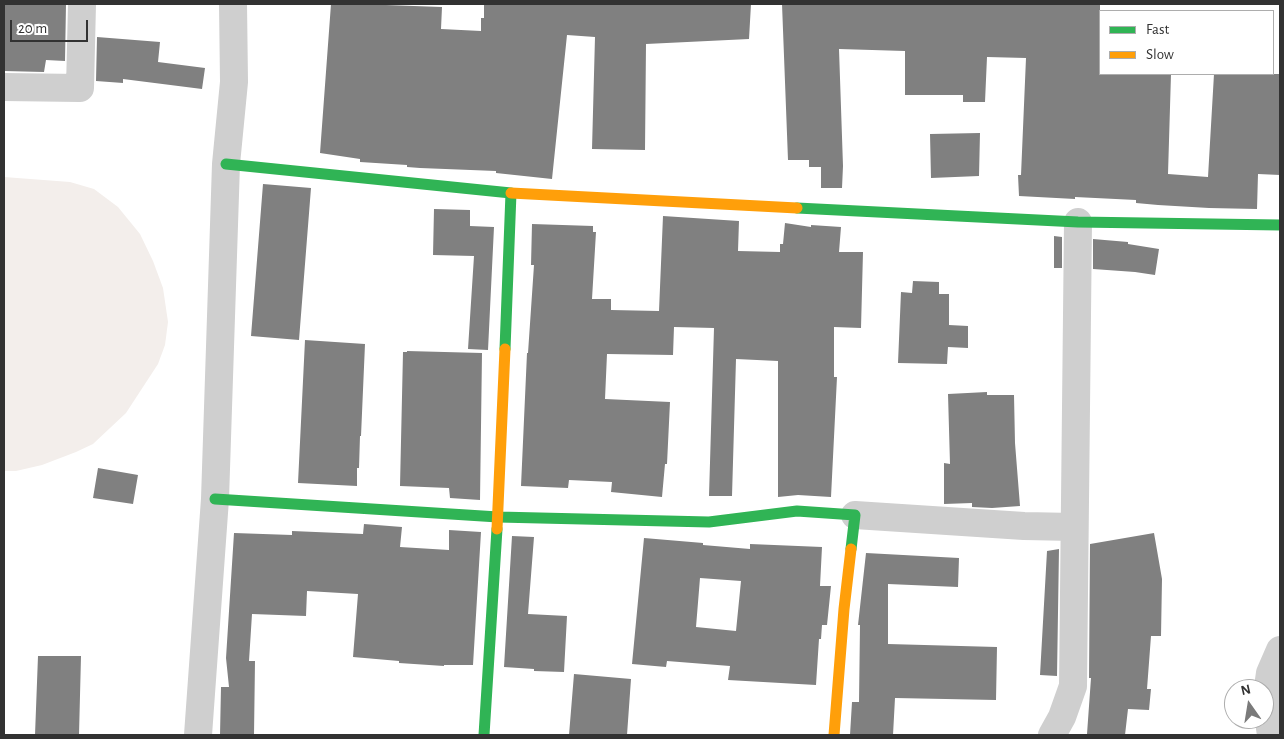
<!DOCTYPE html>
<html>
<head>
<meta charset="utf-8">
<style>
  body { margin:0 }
  #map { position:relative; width:1284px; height:739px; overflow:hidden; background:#fff; font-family:"Alegreya Sans",sans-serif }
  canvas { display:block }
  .frame { position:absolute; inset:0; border:5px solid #323232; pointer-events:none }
  .legend { position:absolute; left:1099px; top:10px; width:175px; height:65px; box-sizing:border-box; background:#fff; border:1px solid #adadad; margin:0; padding:6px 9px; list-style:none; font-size:15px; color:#323232 }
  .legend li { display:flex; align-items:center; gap:10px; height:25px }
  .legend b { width:25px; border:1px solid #adadad }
  .north { position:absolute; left:1224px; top:679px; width:50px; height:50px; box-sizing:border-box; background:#fff; border:1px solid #adadad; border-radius:50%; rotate:347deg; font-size:14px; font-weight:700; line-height:20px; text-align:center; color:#323232 }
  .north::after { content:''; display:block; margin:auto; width:18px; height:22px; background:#7a7a7a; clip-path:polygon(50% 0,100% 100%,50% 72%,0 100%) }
  .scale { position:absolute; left:10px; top:20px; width:78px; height:22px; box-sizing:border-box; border:2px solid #323232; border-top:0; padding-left:6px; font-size:15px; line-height:18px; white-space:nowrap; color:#323232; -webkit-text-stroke:4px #fff; paint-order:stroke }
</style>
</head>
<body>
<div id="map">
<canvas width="1284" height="739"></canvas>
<div class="frame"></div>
<ul class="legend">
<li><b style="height:6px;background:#30b455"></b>Fast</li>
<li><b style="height:6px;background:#ff9f0a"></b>Slow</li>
</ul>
<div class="north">N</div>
<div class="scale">20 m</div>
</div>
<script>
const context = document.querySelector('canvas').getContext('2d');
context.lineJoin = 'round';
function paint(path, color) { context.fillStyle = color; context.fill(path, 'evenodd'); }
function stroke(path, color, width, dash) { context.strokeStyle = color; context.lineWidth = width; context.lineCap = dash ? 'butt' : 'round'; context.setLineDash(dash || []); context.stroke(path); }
const green = new Path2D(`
  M4,177L70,182L94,189L118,207L140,234L153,261L163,288L168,322L165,345L158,364L126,413L93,444L76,452L42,465L16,471H4Z`);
const building = new Path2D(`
  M4,4H66L65,61L46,60L44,72L4,71Z
  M331,4H386V5L442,7L441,29L481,31V18H484V4H751L749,39L646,44L645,150L592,149L595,37L567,35L552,179L496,173V171L420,168L407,167V165L360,162V159L320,153Z
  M782,4H1100V74H1171L1168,174L1208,177L1214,74H1280V175L1258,174L1257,209L1209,208L1158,205L1136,203V200L1075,197V199L1019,196L1018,175H1021L1026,58L987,57L985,102H963V95H905V51L839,49L843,166L842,188H821V167H809V160H788Z
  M97,37L160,42L158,62L205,68L202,89L123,79V83L96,81Z
  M980,133L979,176L931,178L930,134Z
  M263,184L311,188L299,340L251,336Z
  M434,209L470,210V226L494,227L488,350L468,349L474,256L433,255Z
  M663,216L739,221L738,251L780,252V244H783L785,223L811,227V225L841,227L839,252H863L861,328L834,327V377H837L831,497L798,495L778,497V361L736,359L732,496H709L714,328L674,327L673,355L607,354L605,399L670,402L667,464H665L662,497L611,492L612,482L569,480L568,488L521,486L527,353H528L534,265H531L532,224L593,226V232H596L592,299H611V310L659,311Z
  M1054,236L1062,237V268H1054Z
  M1093,239L1128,242V244L1159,249L1155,275L1135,272L1093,269Z
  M913,281L939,282V294H949V325L968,326V348L948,347L947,364L898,363L901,292L912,293Z
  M305,340L365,344L361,436H360L359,468H357V486L298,483Z
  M407,351L482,353L480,500L450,498L449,488L400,486L403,352H407Z
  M987,392V395H1014L1015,443L1020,506L992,508L972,507V503L944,504V463L950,464L948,394Z
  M98,468L138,475L133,504L93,498Z
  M364,524L402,527L400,547L449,550V530L481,532L473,665H444V666L399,663V661L353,657L358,594L307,591L306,616L252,614L249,661H255L254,735H220L221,687H229L226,658L234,533L292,535V531L363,534Z
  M1154,533L1162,579L1161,636H1151L1147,689H1151L1149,710L1128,709L1125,735L1087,734L1091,678H1089L1090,544Z
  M512,536L534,537L528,614L567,616L564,672L534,671V669L504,667Z
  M644,538L703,543V545L750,549V544L822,547L820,586H831L827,625H822L821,639H819L816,685L728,680L730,666L667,661L666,667L632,664ZM700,578L741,581L736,631L696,627Z
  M1059,549L1057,676L1040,675L1047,551Z
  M866,553L959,558L958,587L888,584V644L997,647L996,700L895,698L893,735H850L852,702H859L860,625H858Z
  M38,656H81L79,735H35Z
  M574,674L631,679L627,735H569Z`);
const street = new Path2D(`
  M4,87L80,88L82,4
  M855,515L1024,526L1074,527
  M198,735L215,499L226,164L234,82L233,4
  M1052,735L1062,717L1073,686L1078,222
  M1271,735L1266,701L1270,673L1280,650`);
const fast = new Path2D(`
  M226,164L511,193L505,349
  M797,208L1078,222L1280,225
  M215,499L498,517L709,522L797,511L855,515L851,549
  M484,735L497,529`);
const slow = new Path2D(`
  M511,193L797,208
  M497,529L505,349
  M834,735L844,609L851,549`);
paint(green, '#f3eeeb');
paint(building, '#808080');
stroke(street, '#cfcfcf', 28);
stroke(fast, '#30b455', 11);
stroke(slow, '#ff9f0a', 11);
</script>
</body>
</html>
